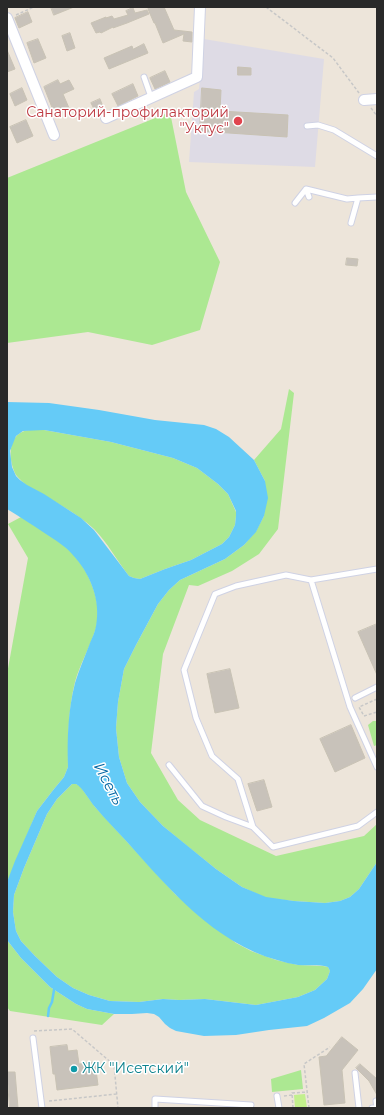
<!DOCTYPE html>
<html>
<head>
<meta charset="utf-8">
<style>
  body { margin:0 }
  #map { position:relative; width:384px; height:1115px; overflow:hidden; background:#ede5da; font-family:Montserrat,sans-serif }
  canvas { display:block }
  .frame { position:absolute; inset:0; border:8px solid #292929; pointer-events:none }
</style>
</head>
<body>
<div id="map">
<canvas width="384" height="1115"></canvas>
<div class="frame"></div>
</div>
<script>
const context = document.querySelector('canvas').getContext('2d');
context.lineJoin = 'round';
function paint(path, color) { context.fillStyle = color; context.fill(path, 'evenodd'); }
function stroke(path, color, width, dash) { context.strokeStyle = color; context.lineWidth = width; context.lineCap = dash ? 'butt' : 'round'; context.setLineDash(dash || []); context.stroke(path); }
function label(font, color, halo, rows, align = 'center') {
  context.font = font + ' Montserrat,sans-serif'; context.lineWidth = 3; context.setLineDash([]); context.textBaseline = 'middle'; context.strokeStyle = halo; context.fillStyle = color; for (const [text, x, y, turn = 0] of rows) {
    context.save(); context.translate(x, y); context.rotate((+turn || 0) * Math.PI / 180); context.textAlign = isNaN(turn) ? turn : align; if (halo) context.strokeText(text, 0, 0); context.fillText(text, 0, 0); context.restore();
  }
}
const industrial = new Path2D(`
  M204,39L324,59L315,167L189,162L194,92L199,89Z`);
const green = new Path2D(`
  M170,112L186,192L220,262L200,330L152,345L88,332L7,343V178Z
  M289,389L294,393L278,529L259,554L232,571L198,586L189,585L163,654L151,753L178,800L200,820L276,856L364,836L377,824V862L359,889L350,897L340,901L325,903L294,901L266,898L242,887L216,869L186,845L163,826L140,802L127,783L119,757L116,728L118,702L124,669L136,645L158,604L169,590L180,580L225,559L244,545L256,531L264,516L265,481L254,460L281,429Z
  M44,430L111,442L173,458L197,468L218,484L228,494L236,512V516L235,525L229,537L222,544L191,560L165,569L140,579L134,578L129,576C117,561 108,543 94,529C76,512 49,499 27,486C23,482 19,479 16,475C9,462 7,439 22,432C28,429 38,430 44,430Z
  M21,517C38,528 57,538 71,552C89,570 103,603 96,628C90,647 80,664 75,682C68,710 68,739 68,767L64,777L54,789L37,811L7,883V674L28,558L8,524Z
  M373,721H377V745L374,746L368,725Z
  M72,784H76L80,786L95,807L176,895L236,943L251,951L276,960L298,965L323,966L328,967L330,971L327,979L315,990L298,997L256,1005L205,999L179,1000L163,999L139,1002L110,1001L89,995L73,988L57,977L35,956L21,941L16,931L13,912L14,895L24,868L47,814L57,799Z
  M7,940L21,958L50,987L76,1004L87,1009L114,1014L102,1025L10,1011L7,1007Z
  M301,1070L303,1089L272,1092L271,1079Z`);
const pitch = new Path2D(`
  M305,1094L307,1108H295L294,1095Z`);
const water = new Path2D(`
  M7,402L49,403L99,410L155,420L204,425L216,429L229,437L254,460L265,481L268,498L264,516L256,532L244,545L225,559L180,580L169,590L158,604L136,645L124,669L118,702L116,728L119,757L127,783L140,802L163,826L216,869L242,887L266,897L294,901L325,903L340,901L350,897L359,889L377,862V969L363,989L350,1003L324,1018L307,1026L269,1030L236,1035L204,1036L176,1031L170,1028L165,1024L159,1017L154,1014L147,1013L132,1014H114L87,1009L76,1004L50,987L21,958L7,940V882L15,861L37,811L54,789L64,777L68,767C67,739 68,710 75,683C79,670 85,656 90,643C92,638 95,632 96,626C101,600 90,573 72,554C65,546 55,540 46,534C33,525 20,517 7,509ZM44,430L111,442L173,458L197,468L218,484L228,494L236,511V516L235,525L229,537L222,544L191,560L165,569L140,579L134,578L129,576L94,530L81,518L44,494L27,485L20,480L16,476L12,467L10,451L16,436L23,431ZM72,784H76C83,788 89,800 95,807C105,819 117,831 128,843C169,889 215,943 277,960C284,962 291,964 298,965C308,966 318,964 328,967L330,971L327,979L315,990L298,997L256,1005L205,999L179,1000L163,999L139,1002L110,1001L89,995L73,988L57,977L35,956L21,941L16,931L13,912L14,895L24,868L47,814L57,799Z`);
const stream = new Path2D(`
  M48,1016L49,1008L52,1002L54,990L55,988`);
const building = new Path2D(`
  M51,7H74L54,15Z
  M152,7H164L174,30L192,32V42L183,41L184,34L163,43L155,23H154L148,9Z
  M133,8L135,13L147,10L149,14L127,23L113,28V27L101,33L100,32L96,33L91,23L106,17V18L112,16L114,19L128,15L126,11Z
  M28,12L32,22L19,28L15,18Z
  M70,33L75,48L67,51L62,36Z
  M38,39L46,58L34,63L27,43Z
  M144,44L148,53L109,69L104,58L132,46L133,49Z
  M7,50L15,69L7,72Z
  M238,67L251,68V75H238Z
  M165,71L170,82L155,89L150,78Z
  M58,80L60,84L69,80L74,89L63,94L69,108L58,113L56,109L53,110L44,87Z
  M133,84L138,96L118,106L112,94Z
  M22,88L27,100L15,106L10,94Z
  M202,88L221,90L220,111L288,115L287,137L200,131Z
  M100,99L104,109L96,113L91,103Z
  M26,120L33,136L17,143L10,127Z
  M347,258L358,259L357,266L346,265Z
  M377,624V675L358,632Z
  M230,669L239,708L215,713L207,674Z
  M351,725L365,758L335,772L320,739Z
  M264,780L272,807L257,811L248,784Z
  M342,1037L358,1050L342,1070L345,1103L324,1105L319,1057L326,1056Z
  M67,1045L68,1051L77,1050L79,1064L95,1062L98,1085L57,1090L55,1074H53L50,1047Z
  M360,1064L377,1079V1095L369,1081L356,1068Z
  M7,1072H15L18,1108H10Z`);
const path = new Path2D(`
  M266,7L333,58L359,93
  M16,15L34,7
  M371,108L377,116
  M377,699L359,707L364,716L377,712
  M34,1031L72,1029L114,1065L118,1108
  M284,1096L292,1095
  M49,1101L117,1094
  M293,1108L292,1093L307,1092
  M309,1108L304,1064L330,1047`);
const lane = new Path2D(`
  M144,77L151,97
  M307,126L318,125L334,130L377,156
  M306,189L309,197
  M295,203L306,189L347,199L358,198
  M351,223L358,198L377,197
  M311,580L350,707L377,767
  M355,698L377,687
  M169,765L202,806L226,817L253,827L273,847L358,826L377,812
  M253,827L238,779L212,756L196,718L184,670L215,594L236,586L286,575L311,580L377,569
  M33,1038L42,1108
  M355,1073L359,1108
  M277,1096L279,1108
  M155,1108V1099L251,1105
  M372,1108H377L376,1101`);
const street = new Path2D(`
  M7,18L54,135
  M364,100L377,99
  M106,118L197,77L200,7`);
const markers = [
  [238,121,5,"#e0444e"],
  [74,1069,4,"#0f9aa8"]
];
const healthNames = [
  ["Санаторий-профилакторий",229,113],
  ["\"Уктус\"",229,129]
];
const cultureNames = [
  ["ЖК \"Исетский\"",82,1069]
];
const waterNames = [
  ["Исеть",108,784,62]
];
paint(industrial, '#dedbe5');
paint(green, '#ace892');
paint(pitch, '#c2f08d');
paint(water, '#65cbf7');
stroke(stream, '#65cbf7', 2.5);
paint(building, '#c8c2ba');
stroke(building, '#c8c2b4', 1);
stroke(lane, '#cfd2e4', 7);
stroke(street, '#cfd2e4', 12);
stroke(path, '#c7c7c7', 1.5, [3, 2]);
stroke(lane, '#fff', 5);
stroke(street, '#fff', 10);
for (const [x, y, r, color] of markers) { const dot = new Path2D(); dot.arc(x, y, r, 0, 2 * Math.PI); context.fillStyle = color; context.fill(dot); stroke(dot, '#fff', 1.5); }
label('14px', '#be3a42', '#fff', healthNames, 'right');
label('14px', '#0d838f', '#fff', cultureNames, 'left');
label('italic 15px', '#0467a3', '#fff', waterNames);
</script>
</body>
</html>
